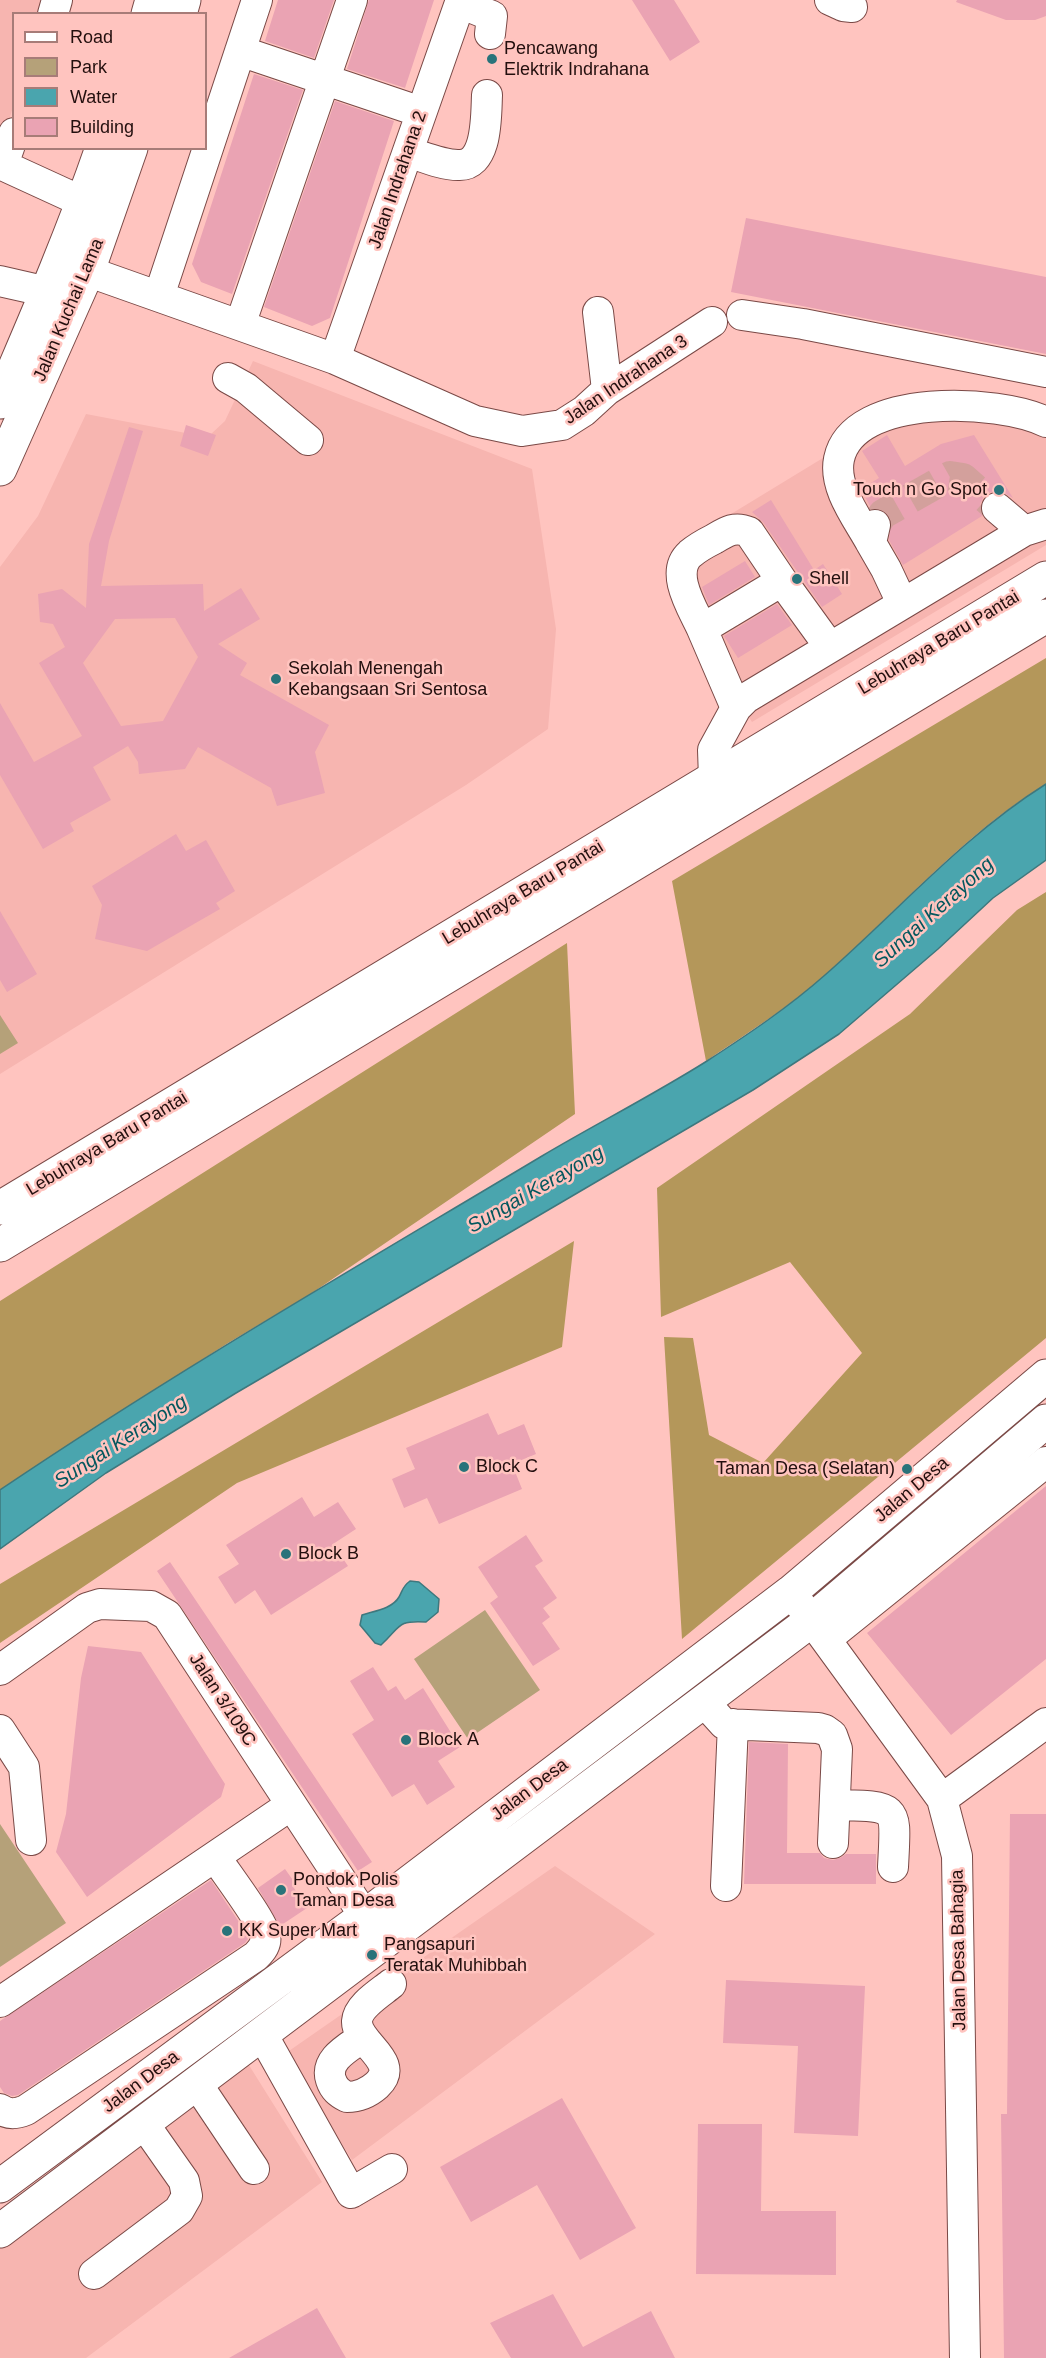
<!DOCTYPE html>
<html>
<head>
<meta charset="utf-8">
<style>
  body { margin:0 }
  #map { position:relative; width:1046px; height:2358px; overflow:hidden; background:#ffc4bf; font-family:Arial,sans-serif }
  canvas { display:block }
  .legend { position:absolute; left:12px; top:12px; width:195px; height:138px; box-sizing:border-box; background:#ffc4bf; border:2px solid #a77c78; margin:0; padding:8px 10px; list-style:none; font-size:18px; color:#230f0e }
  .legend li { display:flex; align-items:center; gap:12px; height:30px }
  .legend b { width:30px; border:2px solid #a77c78 }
</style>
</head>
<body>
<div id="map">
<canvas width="1046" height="2358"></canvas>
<ul class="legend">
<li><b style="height:8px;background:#fff"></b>Road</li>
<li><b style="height:16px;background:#b5a179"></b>Park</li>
<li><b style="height:16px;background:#4aa5ae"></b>Water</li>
<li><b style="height:16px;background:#eaa3b3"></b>Building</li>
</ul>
</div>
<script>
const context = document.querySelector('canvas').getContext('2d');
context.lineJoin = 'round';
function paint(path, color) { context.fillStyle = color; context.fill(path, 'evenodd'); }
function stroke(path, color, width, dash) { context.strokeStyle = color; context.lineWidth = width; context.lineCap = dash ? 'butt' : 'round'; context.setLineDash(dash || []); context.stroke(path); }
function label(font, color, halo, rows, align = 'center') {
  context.font = font + ' Arial,sans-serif'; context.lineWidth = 5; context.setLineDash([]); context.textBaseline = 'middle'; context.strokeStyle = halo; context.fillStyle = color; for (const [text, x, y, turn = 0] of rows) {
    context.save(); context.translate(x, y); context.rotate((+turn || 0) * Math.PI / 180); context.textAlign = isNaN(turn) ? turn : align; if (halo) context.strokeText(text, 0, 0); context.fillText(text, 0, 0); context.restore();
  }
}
const built = new Path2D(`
  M0,0H48L44,13L14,14L13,107L0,149Z
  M253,361L532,469L556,629L548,729L466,785L0,1074V567L38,516L86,414L191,434H211L225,421Z
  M967,410L1046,429V545L752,722L736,697L672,550L882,422Z
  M555,1866L655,1934L352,2160L286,2053Z
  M247,2062L322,2182L86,2358H0V2247Z`);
const green = new Path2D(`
  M0,1015L18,1043L0,1054Z
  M485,1610L540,1690L468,1739L414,1659Z
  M0,1824L66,1923L0,1967Z`);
const forest = new Path2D(`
  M1046,658V784C962,835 898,911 825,975C789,1007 746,1034 706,1061L672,881Z
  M1046,892V1338L682,1639L664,1337L693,1338L709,1435L763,1463L862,1353L790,1262L661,1317L657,1188L910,1014L1017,910Z
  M567,943L575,1114L309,1295L228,1343L0,1490V1301Z
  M574,1241L562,1347L237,1483L0,1643V1584Z`);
const water = new Path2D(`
  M1046,784V860L993,898L938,949L839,1034L753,1090L236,1393L106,1473L0,1549V1490C176,1371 360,1265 542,1156C596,1124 653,1095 707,1061C747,1035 789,1007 825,975C898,911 963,836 1046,784Z
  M410,1581L419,1582L439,1599L438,1612L426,1622C396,1620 401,1627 381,1645L375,1643L360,1625L362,1615C374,1611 392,1609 399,1597C403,1590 402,1587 410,1581Z`);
const building = new Path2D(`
  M278,0H334L314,58L265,41Z
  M369,0H434L405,88L347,69Z
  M632,0H674L700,42L670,61Z
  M957,0H1046V16L1035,20H1006L956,2Z
  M254,74L303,90L232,294L201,282L192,264Z
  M335,101L394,121L330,318L312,326L264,307Z
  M746,218L1046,277V354L731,292Z
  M186,425L216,435L208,456L180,446Z
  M129,427L143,431L109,541L101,586L203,584L204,611L241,588L260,619L218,644L247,663L240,675L329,725L315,752L325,793L277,806L271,788L198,747L185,769L139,774L138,762L128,746L93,767L111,800L70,823L74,831L43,849L0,775V703L34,762L82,736L39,663L65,647L53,624L40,622L38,594L62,589L86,608L89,544ZM175,618L198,657L163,721L121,726L83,663L115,619Z
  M887,435L905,466L941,444L974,435L1013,498L1001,491L991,492L984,496L980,504L982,516L903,565L889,540L891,519L886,512L879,508H871L861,489L879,478L862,451Z
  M771,500L814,570L823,564L842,594L822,607L763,522L752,512Z
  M745,561L755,577L709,605L702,587Z
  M777,604L792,625L738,658L724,636Z
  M176,834L186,851L206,840L235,891L216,903L220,909L147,951L95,939L102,905L92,886Z
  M0,911L37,974L7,992L0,980Z
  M488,1413L498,1435L524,1424L536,1454L512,1464L522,1489L439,1524L427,1498L404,1508L392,1479L415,1469L406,1448Z
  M1046,1486V1659L951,1735L867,1633Z
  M302,1497L314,1517L338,1502L356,1529L333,1544L348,1566L271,1615L255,1590L235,1604L218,1577L239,1564L226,1545Z
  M526,1535L543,1561L535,1566L557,1598L543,1608L550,1617L542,1623L560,1649L533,1666L490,1603L498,1597L478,1567Z
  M170,1562L372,1862L358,1871L157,1571Z
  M88,1646L141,1652L225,1784L221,1797L87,1897L56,1852L66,1814L81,1678Z
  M373,1667L388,1691L396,1686L405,1700L423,1688L460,1747L438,1761L455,1787L427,1805L414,1784L392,1797L352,1734L374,1720L350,1681Z
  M749,1742L788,1744L787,1853H820L824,1858L833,1860L840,1858L846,1854H876V1884H744Z
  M1010,1814H1046V2358H1004L1001,2114H1007Z
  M285,1869L295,1883L292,1885L307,1908L280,1926L258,1888Z
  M211,1880L243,1928L248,1939L245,1943L18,2095L12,2096L4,2093L0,2087V2021Z
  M726,1980L865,1986L858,2136L794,2133L798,2046L723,2043Z
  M562,2098L636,2228L580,2260L537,2185L471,2222L440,2167Z
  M698,2124H762L761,2211H836V2275L696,2274Z
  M553,2294L583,2347L651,2311L675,2358H511L490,2323Z
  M317,2308L346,2358H229Z`);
const minorTunnel = new Path2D(`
  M875,525L883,514L950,476L963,478L997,508`);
const minor = new Path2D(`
  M830,0L843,6L852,7
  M460,3L492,16L490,34
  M53,14L57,0
  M240,51L421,112
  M408,152C424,157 442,165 458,165C488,167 486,115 487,95
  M0,164L83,202
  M3,165L14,133
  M64,263L335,359L475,421L522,431L562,425L584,411L607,390L712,322
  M0,281L48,292
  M159,296L257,0
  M598,312L607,390
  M742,315L803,324L1046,372
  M240,325L352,0
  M335,359L461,0
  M228,378L246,388L308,440
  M997,508L1024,531
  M875,525L871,543L886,569L902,603
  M871,543C858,519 833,488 839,459C853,392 999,399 1046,422
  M702,629C693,609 669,573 690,554C697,548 706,543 714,539C727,531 735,526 749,532L782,581
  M736,708L702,629L782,581L829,646
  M714,778L713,750L736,708L746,698L1024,531L1046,524
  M791,1592L942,1799L957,1856L965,2358
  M826,1639L1046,1462
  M0,1670L87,1608L100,1604L151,1606L167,1615L377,1935
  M704,1702L724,1724L818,1728L825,1730L832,1735L837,1749L833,1843
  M0,1730L24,1767L31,1840
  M942,1799L1046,1723
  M837,1805C900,1806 896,1806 893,1867
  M726,1886L733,1724
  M0,2002L291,1805
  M262,2034L351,2193L392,2169
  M363,2037C350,2047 324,2059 331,2080C334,2089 339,2093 347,2097C359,2097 368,2093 377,2085C402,2061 356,2044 357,2021C358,2006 380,1993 391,1984
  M197,2084L254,2169
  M0,2109C9,2115 16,2114 26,2110L256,1956C262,1950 267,1944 265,1935C263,1922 226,1873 216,1858
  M94,2274L179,2210L187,2196L184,2181L144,2124`);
const major = new Path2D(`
  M148,14L152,0
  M180,14L184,0
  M0,402C36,318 72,235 102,148
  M0,469L88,271L131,148
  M0,2186L365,1916L791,1592L1046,1376
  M0,2231L812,1620L1046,1421`);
const highway = new Path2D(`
  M0,1208L1046,578
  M0,1245L1046,616`);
const markers = [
  [492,59,6,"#29737a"],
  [999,490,6,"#29737a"],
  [797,579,6,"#29737a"],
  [276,679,6,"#29737a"],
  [464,1467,6,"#29737a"],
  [907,1469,6,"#29737a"],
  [286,1554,6,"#29737a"],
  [406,1740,6,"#29737a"],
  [281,1890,6,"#29737a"],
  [227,1931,6,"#29737a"],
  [372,1955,6,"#29737a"]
];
const poiNames = [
  ["Pencawang",504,49],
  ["Elektrik Indrahana",504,70],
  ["Touch n Go Spot",987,490,"right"],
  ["Shell",809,579],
  ["Sekolah Menengah",288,669],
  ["Kebangsaan Sri Sentosa",288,690],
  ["Block C",476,1467],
  ["Taman Desa (Selatan)",895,1469,"right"],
  ["Block B",298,1554],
  ["Block A",418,1740],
  ["Pondok Polis",293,1880],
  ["Taman Desa",293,1901],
  ["KK Super Mart",239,1931],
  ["Pangsapuri",384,1945],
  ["Teratak Muhibbah",384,1966]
];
const streetNames = [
  ["Jalan Indrahana 2",398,180,-71],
  ["Jalan Kuchai Lama",69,310,-67],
  ["Jalan Indrahana 3",626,380,-34],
  ["Lebuhraya Baru Pantai",939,643,-31],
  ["Lebuhraya Baru Pantai",523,893,-31],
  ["Lebuhraya Baru Pantai",107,1144,-31],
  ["Jalan Desa",912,1490,-40],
  ["Jalan 3/109C",222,1700,57],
  ["Jalan Desa",530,1790,-37],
  ["Jalan Desa Bahagia",959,1950,-91],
  ["Jalan Desa",141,2082,-37]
];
const waterNames = [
  ["Sungai Kerayong",934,913,-42],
  ["Sungai Kerayong",536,1190,-30],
  ["Sungai Kerayong",121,1442,-33]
];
paint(built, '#f7b5b0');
paint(green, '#b5a179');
paint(forest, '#b4975a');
paint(water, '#4aa5ae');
stroke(water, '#3e787e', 1.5);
paint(building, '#eaa3b3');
stroke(minorTunnel, '#d3a09c', 30, [30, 15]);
stroke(minor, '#7a4946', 32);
stroke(major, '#7a4946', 35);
stroke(highway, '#7a4946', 35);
stroke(minor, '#fff', 30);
stroke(major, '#fff', 33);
stroke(highway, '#fff', 33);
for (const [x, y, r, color] of markers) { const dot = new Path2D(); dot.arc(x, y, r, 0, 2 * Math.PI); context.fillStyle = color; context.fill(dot); stroke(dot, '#ffc4bf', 2); }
label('18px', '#230f0e', '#ffc4bf', poiNames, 'left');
label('18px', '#230f0e', '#ffc4bf', streetNames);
label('italic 20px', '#04575e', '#ffc4bf', waterNames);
</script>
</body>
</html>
